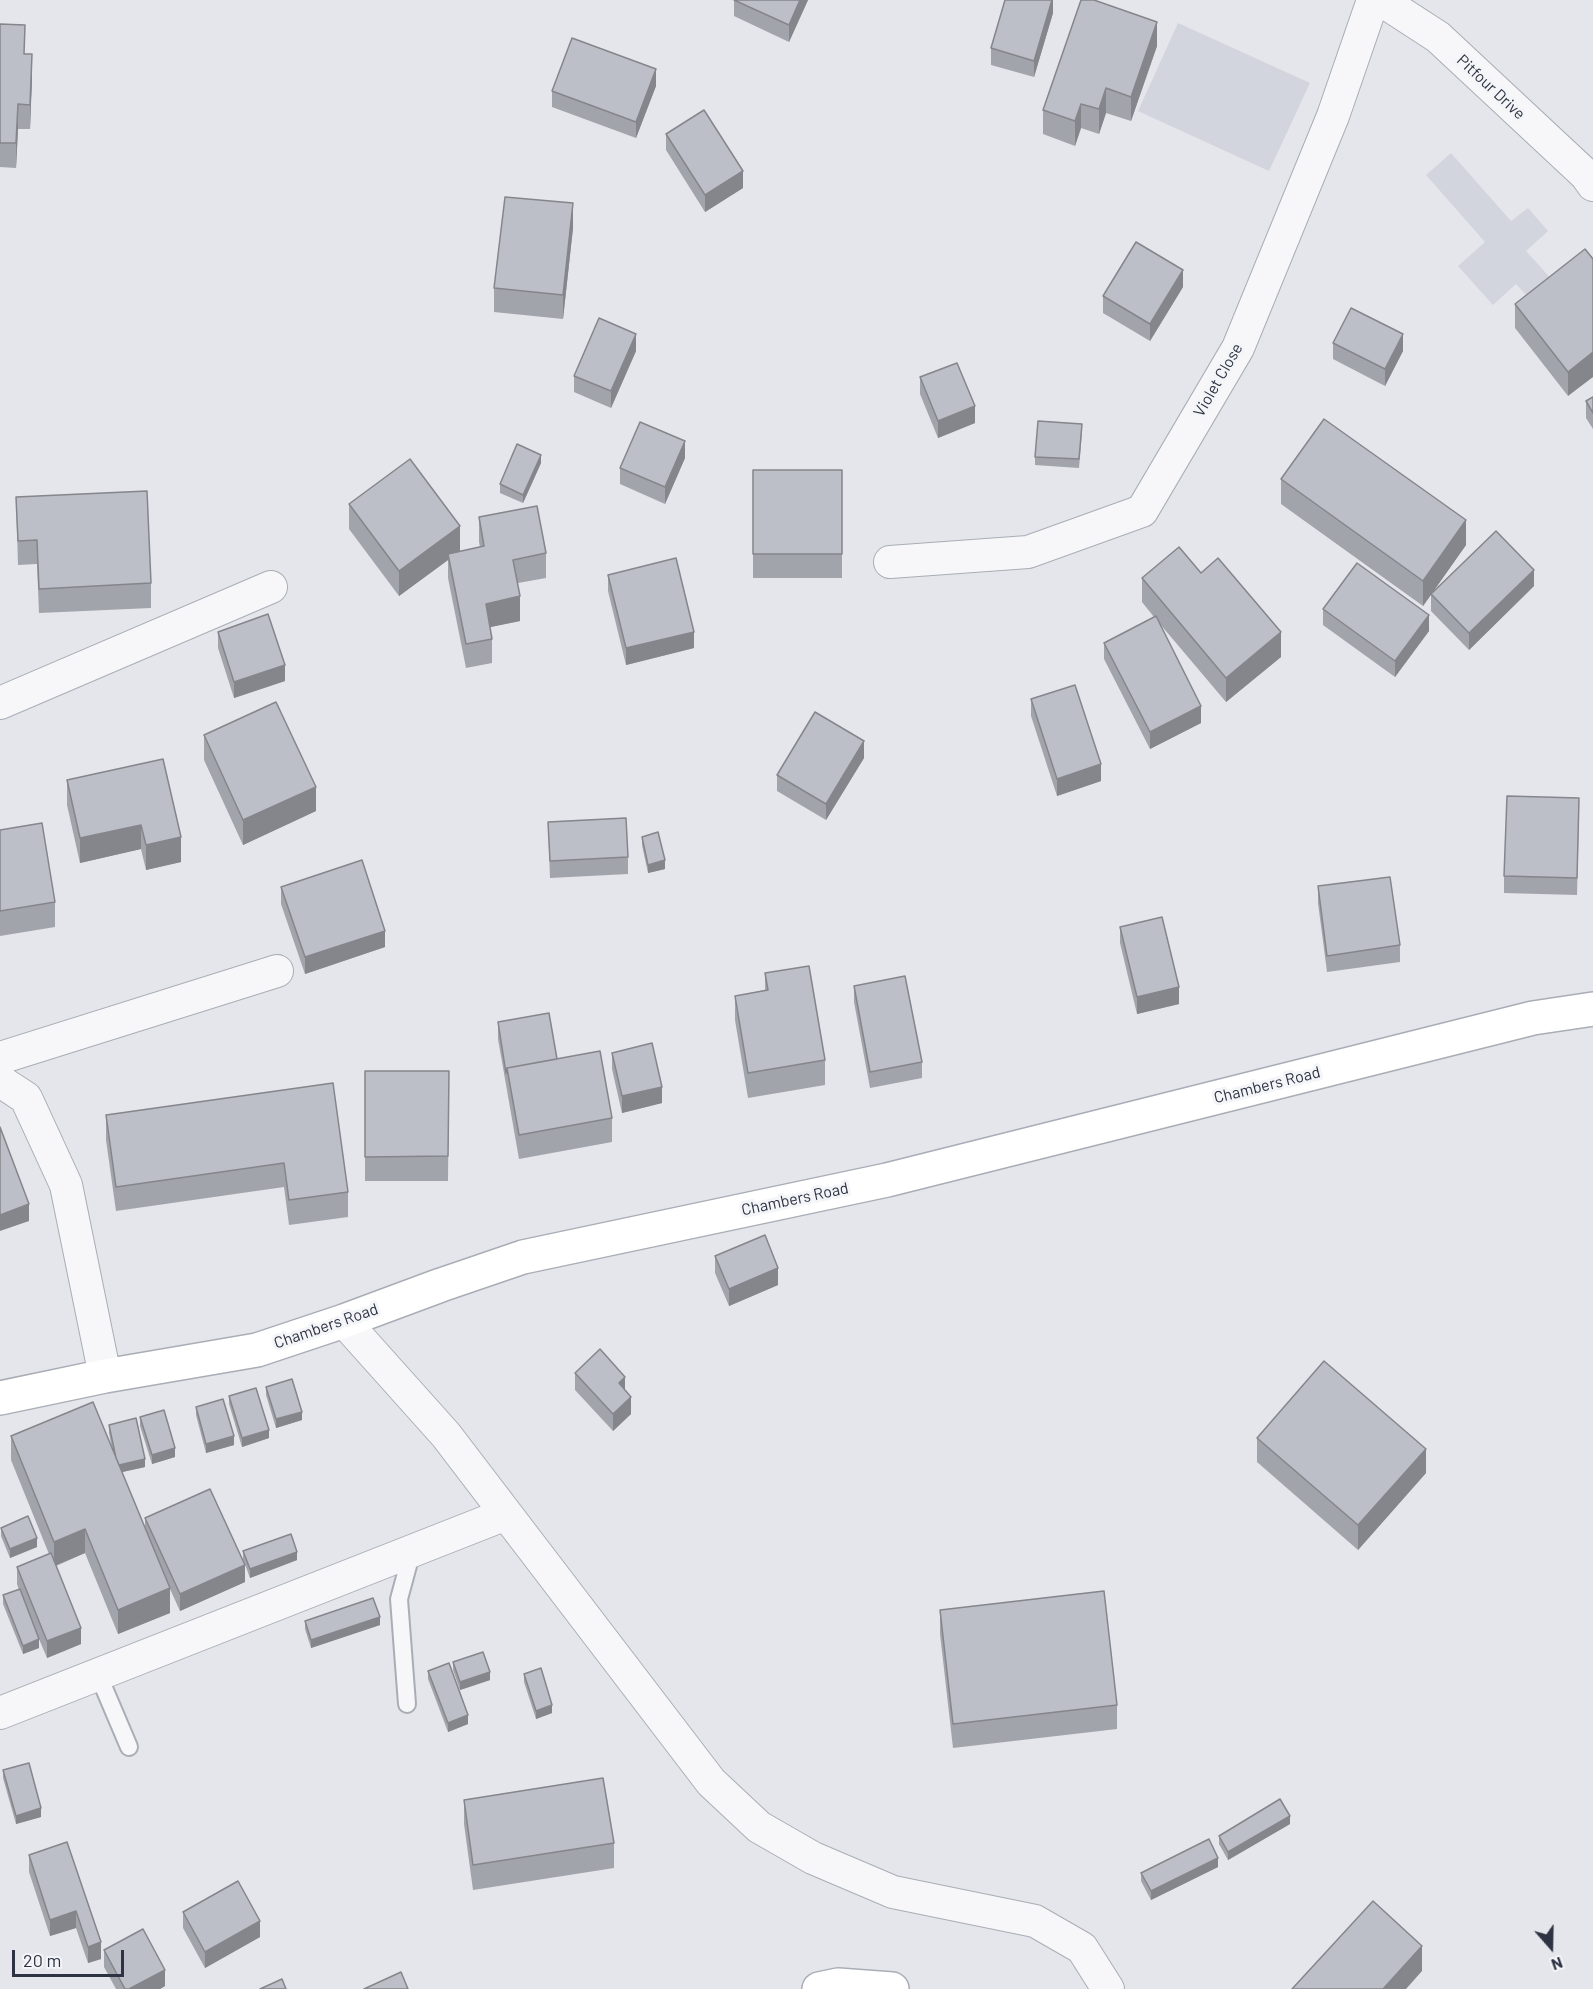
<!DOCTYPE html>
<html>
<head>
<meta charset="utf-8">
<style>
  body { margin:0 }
  #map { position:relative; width:1593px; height:1989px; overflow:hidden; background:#e4e6eb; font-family:Barlow,sans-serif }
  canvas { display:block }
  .north { position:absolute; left:1521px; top:1917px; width:60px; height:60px; -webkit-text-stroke:4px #f4f5f8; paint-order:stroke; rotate:160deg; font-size:16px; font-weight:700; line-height:24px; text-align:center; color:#2d3342 }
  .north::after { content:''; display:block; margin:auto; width:21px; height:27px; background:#2d3342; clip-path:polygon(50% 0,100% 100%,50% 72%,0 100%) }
  .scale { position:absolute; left:12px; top:1950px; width:112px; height:27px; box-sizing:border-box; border:3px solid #2d3342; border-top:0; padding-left:8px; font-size:18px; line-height:21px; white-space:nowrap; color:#2d3342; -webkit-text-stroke:4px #f4f5f8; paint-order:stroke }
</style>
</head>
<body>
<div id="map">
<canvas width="1593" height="1989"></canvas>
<div class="north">N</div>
<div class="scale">20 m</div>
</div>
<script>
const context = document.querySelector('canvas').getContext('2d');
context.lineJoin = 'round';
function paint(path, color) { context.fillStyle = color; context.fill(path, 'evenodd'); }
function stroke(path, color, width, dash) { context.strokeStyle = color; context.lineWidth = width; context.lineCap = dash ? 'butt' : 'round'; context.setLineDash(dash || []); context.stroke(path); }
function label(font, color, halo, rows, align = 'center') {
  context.font = font + ' Barlow,sans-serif'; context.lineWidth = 6; context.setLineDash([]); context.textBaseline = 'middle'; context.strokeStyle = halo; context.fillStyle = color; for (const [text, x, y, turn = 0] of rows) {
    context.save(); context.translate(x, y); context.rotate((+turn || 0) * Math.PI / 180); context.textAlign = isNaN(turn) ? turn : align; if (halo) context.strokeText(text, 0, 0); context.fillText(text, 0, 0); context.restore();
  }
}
const built = new Path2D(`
  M1178,23L1310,83L1269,171L1138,111Z
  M1451,153L1511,221L1528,208L1548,231L1526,251L1554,282L1532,301L1516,284L1493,305L1458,266L1485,242L1426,175Z`);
const lane = new Path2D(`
  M98,1674L129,1747
  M407,1704L399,1599L412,1551`);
const street = new Path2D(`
  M1381,0L1438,37L1586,175L1593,185
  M890,562L1028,552L1142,511L1238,348L1333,116L1373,0
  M0,703L271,587
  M0,1058L277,971
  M0,1081L26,1098L66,1185L105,1376
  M344,1321L446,1435L711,1782L759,1827L813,1858L893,1892L1035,1921L1082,1948L1108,1989
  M0,1713L506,1514`);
const secondary = new Path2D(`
  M0,1398L105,1376L257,1350L344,1321L441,1285L523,1257L887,1180L1533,1018L1593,1009
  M819,1989L838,1985L892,1989`);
const wall = new Path2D(`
  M734,0H808L789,42L734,16Z
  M1053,0V13L1034,77L991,65V48Z
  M0,24L25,54L32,78L30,129H18L16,168L0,167Z
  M1157,46L1131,121L1106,113L1099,134L1081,128L1075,146L1043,134V110Z
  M656,86L636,138L552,107V91Z
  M666,134L743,188L705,212L666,150Z
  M573,228L563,319L494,312V288Z
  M1593,259L1568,396L1515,328V304Z
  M1183,287L1150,341L1103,313V296Z
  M1333,343L1403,351L1385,386L1333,359Z
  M636,351L611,408L574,392V376Z
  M920,377L975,423L938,438L920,394Z
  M1593,397V429L1586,418V401Z
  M1082,432L1079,468L1035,465V457Z
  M685,458L665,504L620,484V468Z
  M541,463L523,503L500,493V484Z
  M753,470H842V578H753Z
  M1281,479L1466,545L1433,592L1534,586L1469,650L1431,611V595L1423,606L1281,504Z
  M16,497L151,583V608L39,613L37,564L18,565Z
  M349,504L460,551L459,552L480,547L479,542V517L546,553V578L518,583L520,621L490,627L492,639V663L466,668L448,578V560L399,596L349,529Z
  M1201,573L1281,657L1226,702L1160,624L1201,723L1150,749L1104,659V643L1154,617L1142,602V578Z
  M608,575L694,648L626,665L608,591Z
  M1323,609L1429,631L1395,677L1323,625Z
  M218,632L285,681L234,698L218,648Z
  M1031,699L1101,781L1057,796L1031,716Z
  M204,735L316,811L243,845L204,760Z
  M864,758L826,820L777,791V775Z
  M163,759L181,862L146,870L141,849L80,863L67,805V780Z
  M1579,815L1577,895L1504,893V876Z
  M548,822L628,857V874L550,878Z
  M0,830L55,902V927L0,936Z
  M642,837L665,869L648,873L642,845Z
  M1318,886L1400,945V962L1327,972L1318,903Z
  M281,887L385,947L305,974L281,904Z
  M1120,927L1179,1004L1137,1014L1120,943Z
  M765,973L825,1060V1085L748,1098L735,1020V996L765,990Z
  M854,986L922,1062V1078L870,1088L854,1002Z
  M498,1022L557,1059L612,1118V1142L519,1159L498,1039Z
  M612,1053L662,1103L622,1113L612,1069Z
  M365,1071H449L448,1181H365Z
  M333,1083L348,1192V1217L289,1225L284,1187L116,1211L106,1140V1115Z
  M715,1256L778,1285L729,1306L715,1273Z
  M575,1373L625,1390L631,1414L613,1431L575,1390Z
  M266,1387L302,1420L276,1428L266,1395Z
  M229,1396L269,1438L242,1447L229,1404Z
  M196,1407L234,1445L206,1453L196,1415Z
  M140,1417L175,1457L152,1464L140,1426Z
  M109,1425L145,1467L122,1472L145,1529V1518L245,1582L180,1611L170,1589V1613L118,1634L85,1553L56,1566L81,1644L47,1658L39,1639V1648L23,1654L3,1604V1595L19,1590L17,1584V1567L49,1554L11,1460V1436L112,1448L109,1433Z
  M1257,1438L1426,1473L1358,1550L1257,1462Z
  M1,1528L37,1547L10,1558L1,1536Z
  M243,1551L297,1560L250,1578L243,1559Z
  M940,1610L1117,1705V1729L953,1748L940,1634Z
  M305,1621L380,1625L311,1648L305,1629Z
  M453,1662L490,1680L460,1690L453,1670Z
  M428,1671L468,1724L448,1732L428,1679Z
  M524,1674L552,1713L536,1719L524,1682Z
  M3,1770L41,1817L16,1824L3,1778Z
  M464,1800L614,1843V1868L473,1890L464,1824Z
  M1290,1824L1228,1860L1219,1844V1836Z
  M67,1842L101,1959L88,1963L76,1928L50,1936L29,1872V1855Z
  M1218,1867L1151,1900L1141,1881V1873Z
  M183,1912L260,1937L205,1968L183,1928Z
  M104,1950L165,1986L160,1989H116L104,1967Z`);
const shadedWall = new Path2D(`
  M800,0H808L789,42V25Z
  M1052,0H1053V13L1034,77V61Z
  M1157,22V46L1131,121V97Z
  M32,54V78L30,129V105Z
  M656,69V86L636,138V122Z
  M1106,88V113L1099,134V109Z
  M18,104V129L16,168V143Z
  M1081,104V128L1075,146V121Z
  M743,171V188L705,212V195Z
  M573,203V228L563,319V295Z
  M1183,270V287L1150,341V324Z
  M636,334V351L611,408V391Z
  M1403,334V351L1385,386V369Z
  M1593,352V377L1568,396V372Z
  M975,406V423L938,438V421Z
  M685,441V458L665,504V487Z
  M541,455V463L523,503V495Z
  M1466,520V545L1423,606V581Z
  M460,526V551L449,559L448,554V560L399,596V571Z
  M1534,570V586L1469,650V633Z
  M520,596V621L486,628V604Z
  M1429,615V631L1395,677V661Z
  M694,632V648L626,665V648Z
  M1281,632V657L1226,702V678Z
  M285,665V681L234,698V682Z
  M1201,706V723L1150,749V732Z
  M864,741V758L826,820V804Z
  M1101,764V781L1057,796V779Z
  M316,787V811L243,845V820Z
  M141,825V849L80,863V838Z
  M181,837V862L146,870V845Z
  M665,860V869L648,873V865Z
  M385,931V947L305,974V957Z
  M1179,987V1004L1137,1014V997Z
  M662,1087V1103L622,1113V1096Z
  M29,1204V1221L0,1231V1215Z
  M778,1268V1285L729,1306V1289Z
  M625,1377V1393L619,1383Z
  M631,1397V1414L613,1431V1414Z
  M302,1412V1420L276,1428V1419Z
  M269,1430V1438L242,1447V1438Z
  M234,1436V1445L206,1453V1444Z
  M175,1448V1457L152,1464V1455Z
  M1426,1449V1473L1358,1550V1525Z
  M145,1459V1467L118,1473V1465Z
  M85,1529V1553L54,1566V1542Z
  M37,1538V1547L10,1558V1549Z
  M297,1552V1560L250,1578V1569Z
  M245,1565V1582L180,1611V1594Z
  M170,1588V1613L118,1634V1610Z
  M380,1617V1625L311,1648V1640Z
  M81,1628V1644L47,1658V1641Z
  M39,1639V1648L23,1654V1646Z
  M490,1672V1680L460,1690V1682Z
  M552,1705V1713L536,1719V1711Z
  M468,1715V1724L448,1732V1723Z
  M41,1808V1817L16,1824V1816Z
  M1290,1816V1824L1228,1860V1852Z
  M1218,1858V1867L1151,1900V1891Z
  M76,1911V1928L50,1936V1920Z
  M260,1921V1937L205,1968V1952Z
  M101,1942V1959L88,1963V1947Z
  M1422,1946V1971L1406,1989H1383Z
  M165,1970V1986L160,1989H129Z`);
const building = new Path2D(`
  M734,0H800L789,25Z
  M1005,0H1052L1034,61L991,48Z
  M1081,0H1094L1157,22L1131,97L1106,88L1099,109L1081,104L1075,121L1043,110Z
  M0,24L25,25L24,54H32L30,105L18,104L16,143H0Z
  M572,38L656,69L636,122L552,91Z
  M704,110L743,171L705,195L666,134Z
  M505,197L573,203L563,295L494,288Z
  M1136,242L1183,270L1150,324L1103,296Z
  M1585,249L1593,259V352L1568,372L1515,304Z
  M1351,308L1403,334L1385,369L1333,343Z
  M599,318L636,334L611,391L574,376Z
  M957,363L975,406L938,421L920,377Z
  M1593,397V413L1586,401Z
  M1324,419L1466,520L1423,581L1281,479Z
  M1038,421L1082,424L1079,459L1035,457Z
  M640,422L685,441L665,487L620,468Z
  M517,444L541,455L523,495L500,484Z
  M410,459L460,526L399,571L349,504Z
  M753,470H842V554H753Z
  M147,491L151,583L39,589L37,540L18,541L16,497Z
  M537,506L546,553L513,560L520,596L486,604L492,639L466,644L448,554L484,546L479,517Z
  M1496,531L1534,570L1469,633L1431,594Z
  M1179,547L1201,573L1218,558L1281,632L1226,678L1142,578Z
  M676,558L694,632L626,648L608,575Z
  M1357,563L1429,615L1395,661L1323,609Z
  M268,614L285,665L234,682L218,632Z
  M1156,616L1201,706L1150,732L1104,643Z
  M1075,685L1101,764L1057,779L1031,699Z
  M276,702L316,787L243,820L204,735Z
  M815,712L864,741L826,804L777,775Z
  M163,759L181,837L146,845L141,825L80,838L67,780Z
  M1507,796L1579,798L1577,878L1504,876Z
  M626,818L628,857L550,861L548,822Z
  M42,823L55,902L0,911V830Z
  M658,832L665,860L648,865L642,837Z
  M362,860L385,931L305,957L281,887Z
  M1390,877L1400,945L1327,956L1318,886Z
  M1162,917L1179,987L1137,997L1120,927Z
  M809,966L825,1060L748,1073L735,996L768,990L765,973Z
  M905,976L922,1062L870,1072L854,986Z
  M549,1013L557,1059L507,1068L506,1073L498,1022Z
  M652,1043L662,1087L622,1096L612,1053Z
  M600,1051L612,1118L519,1135L507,1068Z
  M365,1071H449L448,1156L365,1157Z
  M333,1083L348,1192L289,1200L284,1163L116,1187L106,1115Z
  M0,1127L29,1204L0,1215Z
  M765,1235L778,1268L729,1289L715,1256Z
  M600,1349L625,1377L619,1383L631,1397L613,1414L575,1373Z
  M1324,1361L1426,1449L1358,1525L1257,1438Z
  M292,1379L302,1412L276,1419L266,1387Z
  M256,1388L269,1430L242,1438L229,1396Z
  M223,1399L234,1436L206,1444L196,1407Z
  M93,1402L170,1588L118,1610L85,1529L54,1542L11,1436Z
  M164,1410L175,1448L152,1455L140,1417Z
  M136,1418L145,1459L119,1465L116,1458L109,1425Z
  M210,1489L245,1565L180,1594L145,1518Z
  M28,1516L37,1538L10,1549L1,1528Z
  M291,1534L297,1552L250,1569L243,1551Z
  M51,1553L81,1628L47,1641L17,1567Z
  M20,1589L39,1639L23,1646L3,1595Z
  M1104,1591L1117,1705L953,1724L940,1610Z
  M373,1598L380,1617L311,1640L305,1621Z
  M483,1652L490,1672L460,1682L453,1662Z
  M449,1663L468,1715L448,1723L428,1671Z
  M541,1668L552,1705L536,1711L524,1674Z
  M29,1763L41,1808L16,1816L3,1770Z
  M603,1778L614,1843L473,1865L464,1800Z
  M1280,1799L1290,1816L1228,1852L1219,1836Z
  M1209,1839L1218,1858L1151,1891L1141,1873Z
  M67,1842L101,1942L88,1947L76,1911L50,1920L29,1855Z
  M238,1881L260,1921L205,1952L183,1912Z
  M1373,1901L1422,1946L1383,1989H1292Z
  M143,1929L165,1970L129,1989H125L104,1950Z
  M401,1972L408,1989H364Z
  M282,1979L286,1989H260Z`);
const streetNames = [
  ["Pitfour Drive",1491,87,43],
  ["Violet Close",1218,380,-60],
  ["Chambers Road",1267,1085,-14],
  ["Chambers Road",795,1199,-12],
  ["Chambers Road",326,1326,-19]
];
paint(built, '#d2d5dd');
stroke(lane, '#a9adb5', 20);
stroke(street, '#a9adb5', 34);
stroke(secondary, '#a9adb5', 36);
stroke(lane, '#f7f7f9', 16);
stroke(street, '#f7f7f9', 32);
stroke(secondary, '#fff', 33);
paint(wall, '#a2a4ab');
paint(shadedWall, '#84868b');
paint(building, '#bcbfc7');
stroke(building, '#84868b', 1.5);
label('16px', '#2d3342', '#f4f5f8', streetNames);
</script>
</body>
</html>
